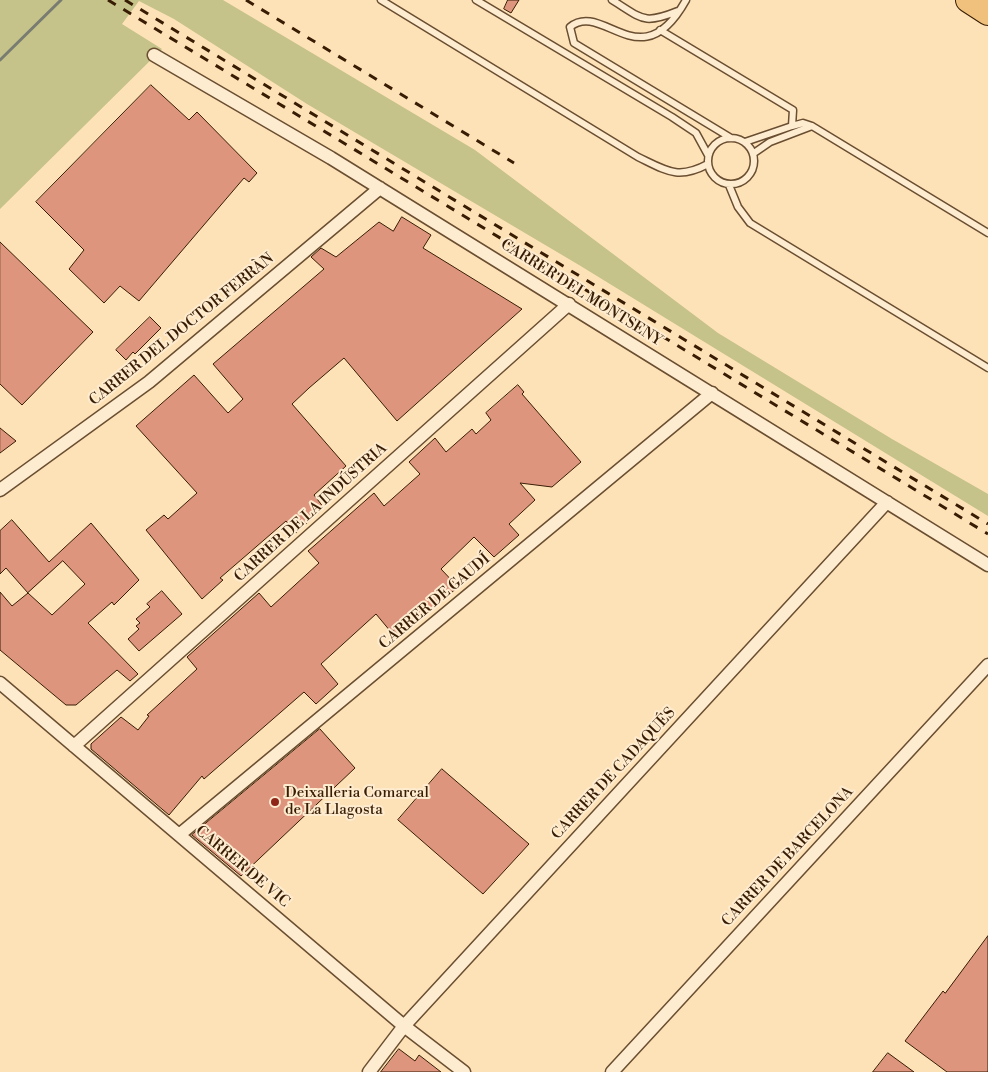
<!DOCTYPE html>
<html>
<head>
<meta charset="utf-8">
<style>
  body { margin:0 }
  canvas { display:block; background:#fee2b7 }
</style>
</head>
<body>
<canvas width="988" height="1072"></canvas>
<script>
const context = document.querySelector('canvas').getContext('2d');
context.lineJoin = 'round';
function paint(path, color) { context.fillStyle = color; context.fill(path, 'evenodd'); }
function stroke(path, color, width, dash) { context.strokeStyle = color; context.lineWidth = width; context.lineCap = dash ? 'butt' : 'round'; context.setLineDash(dash || []); context.stroke(path); }
function label(font, color, halo, rows, align = 'center') {
  context.font = font + ' "Libre Bodoni",serif'; context.lineWidth = 4; context.setLineDash([]); context.textBaseline = 'middle'; context.strokeStyle = halo; context.fillStyle = color; for (const [text, x, y, turn = 0] of rows) {
    context.save(); context.translate(x, y); context.rotate((+turn || 0) * Math.PI / 180); context.textAlign = isNaN(turn) ? turn : align; if (halo) context.strokeText(text, 0, 0); context.fillText(text, 0, 0); context.restore();
  }
}
const green = new Path2D(`
  M0,0H223L475,150L718,333L892,439L988,494V516L579,265L307,104L174,19L139,1L122,24L162,49L0,209Z`);
const stream = new Path2D(`
  M0,60L61,0`);
const building = new Path2D(`
  M508,0H519L511,13L504,9Z
  M151,85L189,120L197,112L257,173L249,182L244,178L139,301L120,286L104,303L69,269L84,250L36,202Z
  M402,217L431,235L423,248L522,309L397,421L344,358L309,388L292,404L346,466L314,495L324,508L316,515L296,533L286,521L220,578L223,580L202,599L146,530L164,515L168,519L197,493L136,426L194,375L228,413L243,399L213,364L324,269L311,257L321,248L336,257L379,222L393,231Z
  M0,242L93,332L22,405L0,384Z
  M150,317L161,328L135,354L133,352L126,360L116,350Z
  M518,385L524,392L522,394L581,462L552,487L520,483L535,500L509,524L519,535L494,557L474,537L441,569L458,587L399,637L393,630L391,632L376,614L321,664L338,684L316,704L304,692L204,779L202,776L169,815L91,749V744L121,717L138,730L149,716L147,715L197,669L187,657L259,593L271,607L319,563L308,551L315,545L374,493L384,506L420,474L409,462L435,438L446,452L472,429L476,434L491,420L486,413Z
  M0,428L16,441L0,453Z
  M12,520L49,562L91,523L139,580L114,605L112,602L88,623L138,674L130,681L117,670L76,705H66L0,650V592L12,606L28,593L6,568L0,574V531ZM63,561L85,584L52,615L28,593Z
  M162,591L182,614L139,651L128,639L139,629L136,626L140,623L136,619L150,607L147,604Z
  M320,729L355,768L241,876L192,835Z
  M442,769L529,844L483,894L398,820Z
  M988,936V1072H947L905,1041L943,991L945,993Z
  M399,1049L415,1061L419,1055L441,1072H381Z
  M888,1053L914,1072H873Z`);
const service = new Path2D(`
  M381,0L638,157C667,171 678,180 708,164
  M476,0L672,117L696,133L708,155
  M612,0C643,19 643,25 678,11
  M686,0C641,81 603,0 570,27L574,43L731,138
  M660,30L793,110L792,126L745,142
  M792,126L803,123L812,126L988,233
  M708 161a23 23 0 1 1 46 0a23 23 0 1 1-46 0Z
  M754,153L770,142L812,126
  M729,185L738,207L750,223L988,368`);
const minor = new Path2D(`
  M154,55L331,158L988,565
  M0,490L149,382L380,188
  M0,683L404,1026L464,1072
  M74,746L569,304
  M179,835L712,393
  M369,1072L404,1026L887,502
  M612,1072L988,665`);
const motorway = new Path2D(`
  M968,0L988,13`);
const rail = new Path2D(`
  M108,0L988,534
  M125,0L988,524
  M246,0L514,163`);
const markers = [
  [275,802,5,"#8f2418"]
];
const streetNames = [
  ["CARRER DEL MONTSENY",581,293,32],
  ["CARRER DEL DOCTOR FERRÀN",182,330,-39],
  ["CARRER DE LA INDÚSTRIA",311,513,-42],
  ["CARRER DE GAUDÍ",435,602,-40],
  ["CARRER DE CADAQUÉS",614,774,-47],
  ["CARRER DE BARCELONA",788,857,-47],
  ["CARRER DE VIC",242,867,40]
];
const poiNames = [
  ["Deixalleria Comarcal",285,793],
  ["de La Llagosta",285,810]
];
paint(green, '#c5c28a');
stroke(stream, '#797c71', 3);
paint(building, '#de957e');
stroke(building, '#381d04', 1);
stroke(service, '#6a4e31', 9);
stroke(minor, '#6a4e31', 15);
stroke(motorway, '#381d04', 26);
stroke(service, '#feecd0', 6);
stroke(minor, '#feecd0', 12);
stroke(motorway, '#efc17c', 24);
stroke(rail, '#381d04', 3, [9, 9]);
for (const [x, y, r, color] of markers) { const dot = new Path2D(); dot.arc(x, y, r, 0, 2 * Math.PI); context.fillStyle = color; context.fill(dot); stroke(dot, '#feecd0', 2); }
label('15px', '#381d04', '#feecd0', streetNames);
label('15px', '#381d04', '#feecd0', poiNames, 'left');
</script>
</body>
</html>
